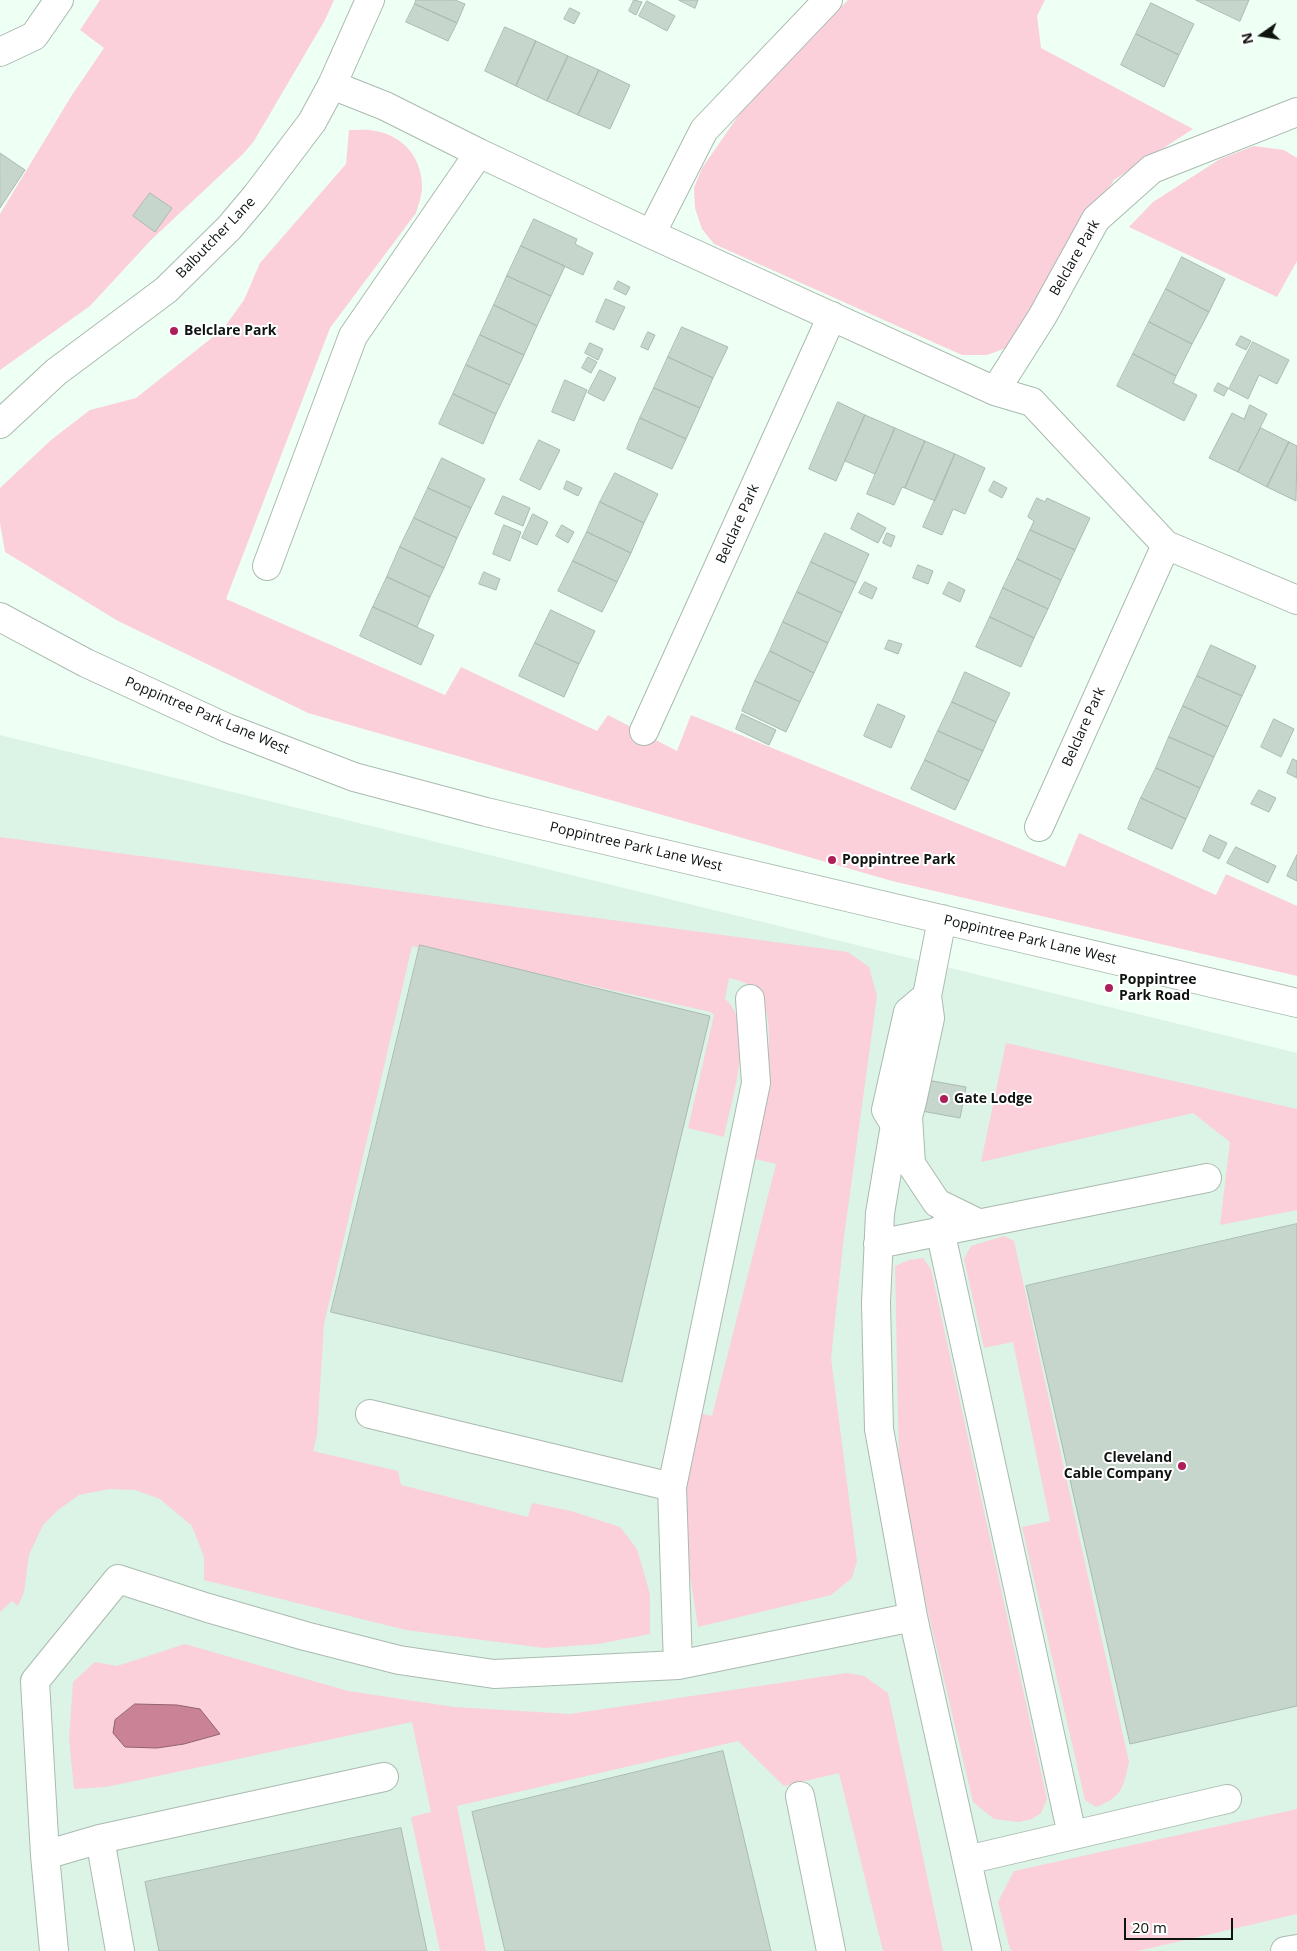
<!DOCTYPE html>
<html>
<head>
<meta charset="utf-8">
<style>
  body { margin:0 }
  #map { position:relative; width:1297px; height:1951px; overflow:hidden; background:#eefff4; font-family:"Open Sans",sans-serif }
  canvas { display:block }
  .north { position:absolute; left:1237px; top:10px; width:50px; height:50px; -webkit-text-stroke:4px #fff; paint-order:stroke; rotate:257deg; font-size:14px; font-weight:700; line-height:20px; text-align:center; color:#0e1410 }
  .north::after { content:''; display:block; margin:auto; width:18px; height:22px; background:#0e1410; clip-path:polygon(50% 0,100% 100%,50% 72%,0 100%) }
  .scale { position:absolute; left:1124px; top:1918px; width:109px; height:22px; box-sizing:border-box; border:2px solid #0e1410; border-top:0; padding-left:6px; font-size:15px; line-height:18px; white-space:nowrap; color:#0e1410; -webkit-text-stroke:4px #fff; paint-order:stroke }
</style>
</head>
<body>
<div id="map">
<canvas width="1297" height="1951"></canvas>
<div class="north">N</div>
<div class="scale">20 m</div>
</div>
<script>
const context = document.querySelector('canvas').getContext('2d');
context.lineJoin = 'round';
function paint(path, color) { context.fillStyle = color; context.fill(path, 'evenodd'); }
function stroke(path, color, width, dash) { context.strokeStyle = color; context.lineWidth = width; context.lineCap = dash ? 'butt' : 'round'; context.setLineDash(dash || []); context.stroke(path); }
function label(font, color, halo, rows, align = 'center') {
  context.font = font + ' "Open Sans",sans-serif'; context.lineWidth = 4; context.setLineDash([]); context.textBaseline = 'middle'; context.strokeStyle = halo; context.fillStyle = color; for (const [text, x, y, turn = 0] of rows) {
    context.save(); context.translate(x, y); context.rotate((+turn || 0) * Math.PI / 180); context.textAlign = isNaN(turn) ? turn : align; if (halo) context.strokeText(text, 0, 0); context.fillText(text, 0, 0); context.restore();
  }
}
const built = new Path2D(`
  M0,735L1297,1053V1951H0Z`);
const green = new Path2D(`
  M100,0H334L325,20L254,141L243,154L151,240L90,306L0,370V214L72,95L104,48L80,30Z
  M848,0H1045L1037,16L1041,48L1193,129L1114,180L1101,200L1027,332L1006,348L987,355H962L714,244L702,229L695,208L694,188L702,168L750,99Z
  M349,130C358,130 368,129 376,131C406,137 423,160 422,190C421,198 418,206 416,213L330,328L226,599L445,695L461,667L597,731L608,715L677,751L691,715L1065,867L1079,833L1216,895L1226,874L1297,906V976L892,881L308,713L118,621L5,552L0,523V488L51,440L90,410L136,398L223,329L244,300L260,263L346,164Z
  M1254,146L1284,150L1297,158V261L1277,297L1129,227L1153,202L1220,159Z
  M0,837L848,952L869,967L877,996L843,1244L831,1358L857,1561L852,1578L831,1595L698,1627L677,1491L693,1412L712,1416L776,1164L748,1157C758,1114 782,1034 760,994C755,985 739,980 729,978L725,999C757,1026 731,1102 724,1137L688,1128L714,1015L711,1012L412,946L324,1324L317,1435L313,1451L398,1471L401,1485L528,1517L532,1503L571,1511L620,1527L637,1549L650,1594V1634L598,1644L544,1648L406,1630L204,1580V1557L192,1526L160,1499L135,1490L109,1489L79,1495L58,1510L43,1525L29,1555L24,1592L18,1606L12,1601L0,1612Z
  M1006,1043L1297,1109V1210L1220,1225L1230,1142L1193,1113L981,1162Z
  M1004,1236L1014,1241L1129,1762C1123,1788 1123,1796 1096,1807L1085,1800L1022,1527L1050,1521L1013,1342L984,1348L964,1259L971,1246Z
  M923,1258L931,1269L1047,1799L1041,1813L1032,1819L1019,1822L994,1819L973,1802L927,1608L899,1465L895,1266L909,1260Z
  M185,1644L348,1691L454,1707L570,1714L847,1673L864,1676L888,1693L943,1951H883L839,1773L784,1786L738,1741L457,1806L486,1951H440L411,1817L431,1812L412,1722L106,1787L74,1789L69,1739L73,1682L95,1662L117,1666Z
  M1297,1809V1914L1138,1951H1012L1010,1949L998,1902L1014,1871Z`);
const water = new Path2D(`
  M135,1704L177,1705L200,1709L220,1734L184,1744L157,1748L125,1747L113,1733L115,1720Z`);
const building = new Path2D(`
  M416,0H455L465,4L457,23L415,4Z
  M634,0L642,2L636,15L629,11Z
  M679,0H698L695,8Z
  M1196,0H1249L1240,21Z
  M647,1L675,16L667,31L639,16Z
  M1151,3L1194,24L1179,55L1136,34Z
  M415,4L457,23L448,41L406,22Z
  M570,8L580,13L574,24L564,19Z
  M505,27L536,41L516,86L485,71Z
  M1136,34L1179,55L1164,87L1121,65Z
  M536,41L568,56L547,101L516,86Z
  M568,56L599,70L578,115L547,101Z
  M599,70L630,85L610,129L578,115Z
  M0,153L25,170L0,208Z
  M150,193L172,208L155,232L133,216Z
  M534,219L577,239L575,244L593,253L583,275L521,246Z
  M521,246L565,266L551,296L507,276Z
  M1182,257L1225,279L1209,312L1166,289Z
  M507,276L551,296L537,326L494,305Z
  M618,281L630,287L626,295L614,289Z
  M1166,289L1209,312L1192,344L1149,322Z
  M606,299L625,307L614,330L596,322Z
  M494,305L537,326L524,355L480,335Z
  M1149,322L1192,344L1176,376L1133,354Z
  M682,327L728,347L713,378L668,357Z
  M648,332L655,335L648,350L641,347Z
  M480,335L524,355L510,385L466,365Z
  M1241,336L1251,341L1246,350L1236,345Z
  M1253,342L1289,360L1277,384L1259,375L1248,399L1229,389Z
  M590,343L603,349L598,360L585,353Z
  M1133,354L1176,376L1173,383L1197,395L1184,421L1117,386Z
  M588,357L597,362L591,373L582,368Z
  M668,357L713,378L700,408L654,388Z
  M466,365L510,385L496,414L453,394Z
  M600,370L616,378L604,401L588,393Z
  M565,380L587,390L574,421L552,412Z
  M1218,383L1228,388L1224,396L1214,391Z
  M654,388L700,408L686,439L640,418Z
  M453,394L496,414L483,444L439,424Z
  M838,402L865,415L836,481L809,469Z
  M1250,405L1267,414L1238,472L1209,458L1232,413L1244,419Z
  M865,415L895,428L875,474L845,461Z
  M640,418L686,439L672,469L627,449Z
  M895,428L925,441L905,488L902,487L894,505L867,494Z
  M1261,428L1289,442L1267,487L1238,472Z
  M539,440L560,450L540,490L520,480Z
  M925,441L955,454L935,501L905,488Z
  M1289,442L1297,446L1296,501L1267,487Z
  M955,454L985,468L965,514L953,509L942,535L923,527Z
  M442,458L485,479L471,508L428,488Z
  M615,473L658,494L644,523L600,502Z
  M567,481L582,488L578,496L564,489Z
  M994,481L1007,488L1002,498L989,491Z
  M428,488L471,508L457,538L414,518Z
  M503,496L530,508L523,526L495,514Z
  M1037,498L1045,502L1047,498L1090,518L1075,550L1030,530L1034,521L1028,517Z
  M600,502L644,523L631,553L587,532Z
  M858,513L886,528L878,543L851,529Z
  M533,514L548,522L537,545L522,538Z
  M414,518L457,538L444,568L400,547Z
  M504,525L521,532L510,561L493,554Z
  M562,525L574,532L568,543L556,536Z
  M1030,530L1075,550L1061,580L1017,559Z
  M587,532L631,553L617,582L573,561Z
  M825,533L869,554L856,583L811,562Z
  M887,533L895,536L891,547L883,543Z
  M400,547L444,568L430,597L387,577Z
  M1017,559L1061,580L1048,609L1003,588Z
  M573,561L617,582L602,612L558,591Z
  M811,562L856,583L842,613L797,592Z
  M918,565L933,571L928,584L913,578Z
  M484,572L500,579L496,590L479,584Z
  M387,577L430,597L417,627L373,607Z
  M865,582L877,588L872,599L859,593Z
  M949,582L965,590L960,602L943,594Z
  M1003,588L1048,609L1034,638L990,617Z
  M797,592L842,613L828,643L783,622Z
  M373,607L434,635L421,665L360,636Z
  M551,610L595,631L579,664L535,643Z
  M990,617L1034,638L1021,667L976,647Z
  M783,622L828,643L814,673L770,651Z
  M889,640L902,644L898,654L885,649Z
  M535,643L579,664L564,697L519,676Z
  M1211,645L1256,666L1242,696L1197,676Z
  M770,651L814,673L800,702L755,681Z
  M965,672L1010,693L996,722L952,702Z
  M1197,676L1242,696L1228,727L1183,706Z
  M755,681L800,702L786,732L742,711Z
  M952,702L996,722L983,751L938,731Z
  M878,704L905,716L891,748L864,736Z
  M1183,706L1228,727L1214,757L1169,737Z
  M742,714L776,730L769,745L736,729Z
  M1274,719L1294,729L1281,757L1261,747Z
  M938,731L983,751L969,781L925,760Z
  M1169,737L1214,757L1200,788L1156,768Z
  M1293,759L1297,761V778L1287,773Z
  M925,760L969,781L955,810L911,789Z
  M1156,768L1200,788L1186,819L1141,798Z
  M1259,790L1276,798L1269,812L1251,804Z
  M1141,798L1186,819L1172,849L1128,829Z
  M1210,835L1227,843L1219,859L1203,851Z
  M1236,847L1276,866L1268,883L1227,863Z
  M1297,855V881L1287,876Z
  M420,945L710,1016L622,1382L331,1312Z
  M927,1080L966,1087L960,1118L922,1111Z
  M1297,1224V1706L1130,1744L1026,1286Z
  M723,1751L771,1951H505L472,1812Z
  M401,1828L427,1951H159L145,1882Z`);
const minor = new Path2D(`
  M0,52L34,36L59,0
  M332,85L385,106L479,153L651,234L995,391L1032,402L1166,545L1297,600
  M651,234L704,130L828,0
  M995,391L1042,317L1096,219L1152,169L1297,112
  M0,424L56,372L166,290L229,228L256,196L312,122L332,85L370,0
  M267,566L353,336L479,153
  M0,617L86,663L227,728L354,777L486,812L1297,1003
  M644,731L832,316
  M1039,827L1166,545
  M927,996L908,1012L886,1110L895,1125L880,1213L876,1303L879,1429L913,1617L987,1951
  M908,1117L911,1164L937,1203L978,1223
  M895,1125L908,1117L912,1102L930,1018L927,996L942,919
  M940,1230L1072,1835
  M878,1244L1207,1178
  M370,1414L672,1487
  M678,1665L672,1487L756,1083L750,999
  M800,1796L831,1951
  M100,1839L120,1951
  M45,1855L100,1839L384,1777
  M967,1860L1227,1799
  M54,1951L45,1855L35,1681L118,1579L208,1608L305,1636L399,1660L494,1674L678,1665L913,1617
  M1285,1951L1297,1949`);
const markers = [
  [174,331,5,"#ae1f5a"],
  [832,860,5,"#ae1f5a"],
  [1109,988,5,"#ae1f5a"],
  [944,1099,5,"#ae1f5a"],
  [1182,1466,5,"#ae1f5a"]
];
const streetNames = [
  ["Balbutcher Lane",216,238,-46],
  ["Belclare Park",1075,258,-60],
  ["Belclare Park",738,524,-66],
  ["Poppintree Park Lane West",207,716,23],
  ["Belclare Park",1084,727,-66],
  ["Poppintree Park Lane West",636,847,13],
  ["Poppintree Park Lane West",1030,940,13]
];
const poiNames = [
  ["Belclare Park",184,331],
  ["Poppintree Park",842,860],
  ["Poppintree",1119,980],
  ["Park Road",1119,996],
  ["Gate Lodge",954,1099],
  ["Cleveland",1172,1458,"right"],
  ["Cable Company",1172,1474,"right"]
];
paint(built, '#dbf4e5');
paint(green, '#fbd0da');
paint(water, '#ca8396');
stroke(water, '#92626e', 1);
paint(building, '#c6d6cc');
stroke(building, '#abbbb1', 1);
stroke(minor, '#aabab0', 30);
stroke(minor, '#fff', 28);
for (const [x, y, r, color] of markers) { const dot = new Path2D(); dot.arc(x, y, r, 0, 2 * Math.PI); context.fillStyle = color; context.fill(dot); stroke(dot, '#fff', 2); }
label('14px', '#0e1410', '#fff', streetNames);
label('bold 14px', '#0e1410', '#fff', poiNames, 'left');
</script>
</body>
</html>
